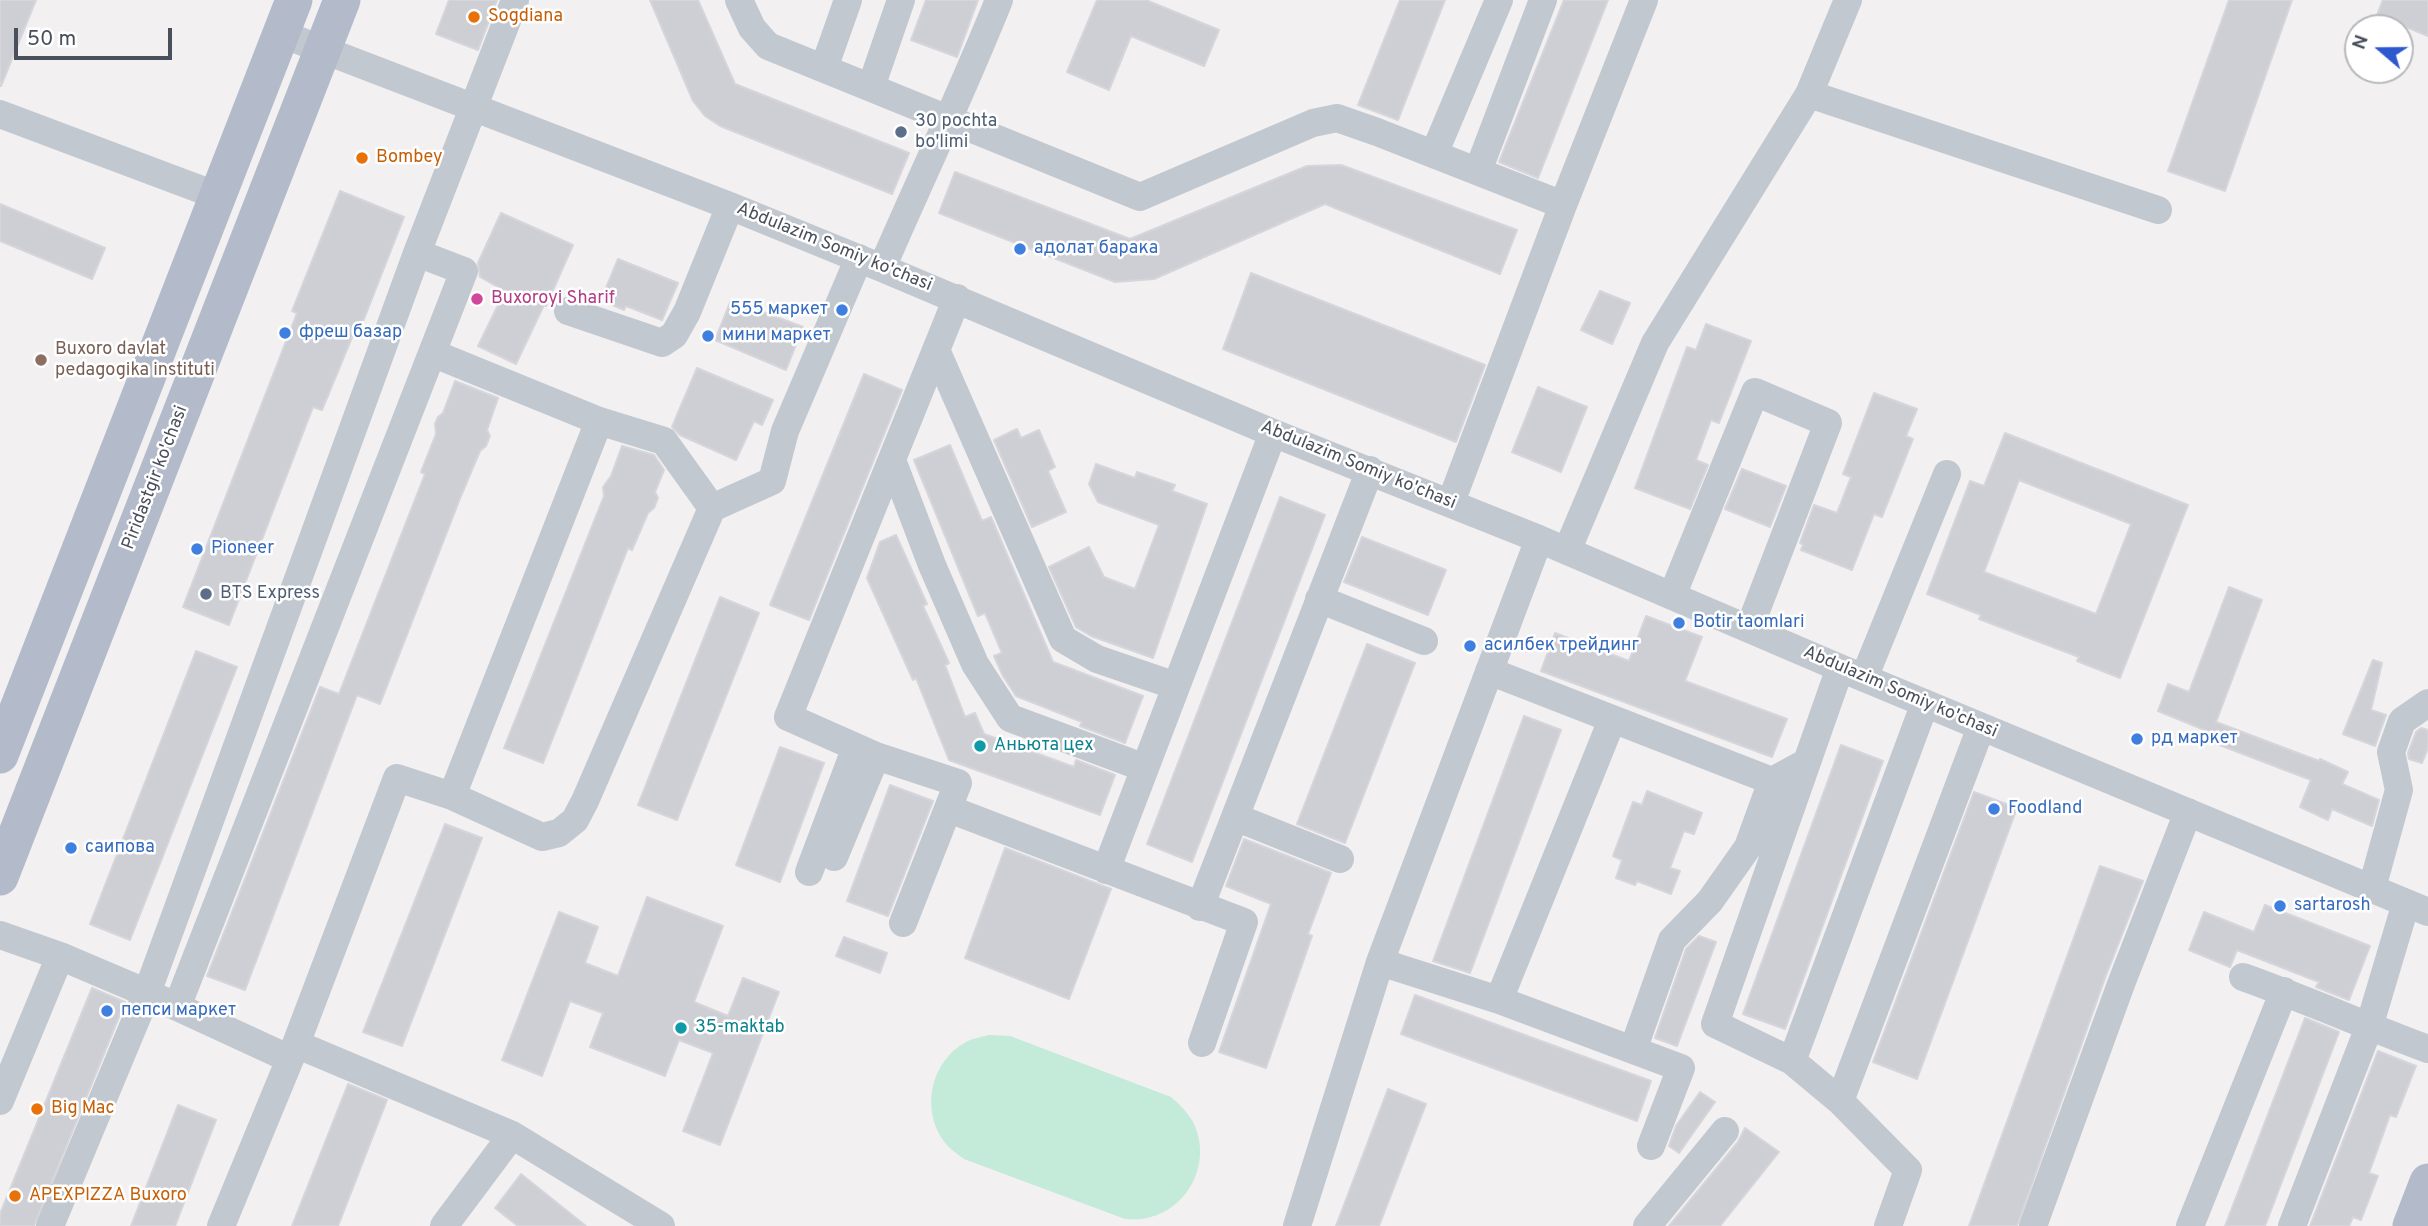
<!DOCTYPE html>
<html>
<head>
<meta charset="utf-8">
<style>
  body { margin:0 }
  #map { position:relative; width:2428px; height:1226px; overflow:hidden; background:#f2f0f0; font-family:Overpass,sans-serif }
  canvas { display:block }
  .north { position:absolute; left:2344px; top:14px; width:70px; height:70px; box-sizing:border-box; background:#fff; border:2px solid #b7b9bd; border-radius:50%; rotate:290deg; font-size:19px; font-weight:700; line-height:28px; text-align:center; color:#4a505b }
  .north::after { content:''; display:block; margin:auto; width:24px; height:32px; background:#2e59ce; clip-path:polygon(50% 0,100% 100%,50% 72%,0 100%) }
  .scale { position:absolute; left:14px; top:28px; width:158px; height:32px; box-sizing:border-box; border:4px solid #4a505b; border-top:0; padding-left:9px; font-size:21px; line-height:24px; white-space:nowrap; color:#4a505b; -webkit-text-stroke:5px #fff; paint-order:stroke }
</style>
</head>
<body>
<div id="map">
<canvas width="2428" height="1226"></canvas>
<div class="north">N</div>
<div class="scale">50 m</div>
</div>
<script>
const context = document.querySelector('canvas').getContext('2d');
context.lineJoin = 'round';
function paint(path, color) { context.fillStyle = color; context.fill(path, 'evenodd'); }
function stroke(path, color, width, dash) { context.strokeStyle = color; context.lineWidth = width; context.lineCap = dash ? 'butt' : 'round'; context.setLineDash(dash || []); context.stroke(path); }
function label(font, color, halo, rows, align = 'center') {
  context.font = font + ' Overpass,sans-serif'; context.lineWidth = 5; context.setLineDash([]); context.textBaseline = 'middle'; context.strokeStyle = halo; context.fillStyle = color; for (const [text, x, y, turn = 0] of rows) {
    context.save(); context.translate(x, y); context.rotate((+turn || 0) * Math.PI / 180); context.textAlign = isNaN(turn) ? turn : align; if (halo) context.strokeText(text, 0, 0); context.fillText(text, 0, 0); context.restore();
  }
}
const green = new Path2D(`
  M989,1035L1010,1036L1171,1097C1182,1107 1193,1117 1197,1132C1209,1169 1185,1210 1147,1218C1140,1220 1132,1219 1125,1219L964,1159C958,1154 951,1150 947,1145C919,1112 930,1060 968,1041C974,1038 982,1037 989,1035Z`);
const building = new Path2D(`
  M0,0H36L1,86H0Z
  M449,0H497L478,50L436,34Z
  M650,0H698L735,84L909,153L892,194L720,126L705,116L693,101Z
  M926,0H978L957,57L911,40Z
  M1097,0H1146L1219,30L1204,66L1131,36L1109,90L1067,72Z
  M1400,0H1445L1398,120L1358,105Z
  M1564,0H1608L1538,178L1499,162Z
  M2229,0H2292L2225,191L2168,171Z
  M2383,0H2428V36L2377,15Z
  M1341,165L1517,230L1500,274L1325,204L1154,279L1115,282L939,213L955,172L1130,239L1307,166Z
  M340,191L404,217L357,337L353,335L322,410L313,407L229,625L183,607L297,313L292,311Z
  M0,204L105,248L92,279L0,241Z
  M501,213L573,245L546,306L544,305L516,364L478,346L505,291L480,277L478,263Z
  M618,259L678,283L662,320L626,306L624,310L601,300Z
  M1251,273L1485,365L1456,442L1223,349Z
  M1600,291L1630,303L1612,344L1581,330Z
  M731,300L803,327L786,370L715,340Z
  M1706,324L1751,341L1719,423L1711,420L1696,460L1708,465L1690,509L1635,488L1687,347L1696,350Z
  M697,368L773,400L762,425L754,421L736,460L680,435L672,427Z
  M864,374L902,390L809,620L770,605Z
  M455,381L498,398L487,430L490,436L486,446L480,451L461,496L380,704L357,695L245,990L207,976L320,687L339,694L425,474L421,472L436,434L435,424L438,417L443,413Z
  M1538,387L1587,407L1561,472L1512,452Z
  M1874,393L1917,409L1906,436L1913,439L1882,517L1874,514L1852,570L1801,550L1803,545L1800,543L1814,505L1837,513L1851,477L1843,474Z
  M1017,429L1021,438L1039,430L1055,467L1048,471L1066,512L1032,527L994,440Z
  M2005,433L2188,505L2120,678L2077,661L2079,657L1979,619L1981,615L1927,594L1970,481L1984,486ZM2019,480L2131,524L2096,614L1984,572Z
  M950,445L982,521L991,517L1053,662L1143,696L1125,743L1080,726L1082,722L1016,696L1003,676L994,656L1002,653L985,613L978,616L914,460Z
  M622,446L654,455L664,470L655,492L658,498L654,508L648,513L632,550L628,548L543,763L504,748L604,496L603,487L611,476Z
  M1096,464L1135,478L1137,472L1175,485L1172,491L1207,504L1153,658L1091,636L1076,627L1049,567L1089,547L1104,577L1135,589L1159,525L1098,502L1089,484Z
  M1742,469L1786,486L1770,527L1725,509Z
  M1280,497L1325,515L1192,862L1147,844Z
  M896,535L927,604L923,606L949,663L945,665L965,717L975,713L984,734L1074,767L1076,760L1115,775L1100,815L949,760L916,678L913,680L867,578L880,542Z
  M1362,537L1446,570L1428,615L1344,582Z
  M2229,587L2262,600L2216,722L2319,761L2320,759L2348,772L2342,784L2379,800L2372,826L2332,809L2328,820L2300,807L2311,780L2209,741L2212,733L2158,711L2168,684L2189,692Z
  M720,597L759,613L677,820L638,805Z
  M1646,616L1702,637L1685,681L1787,719L1772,757L1541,671L1555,633L1629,661Z
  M1367,644L1415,663L1345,843L1297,824Z
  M196,651L237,667L130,940L90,924Z
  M2373,660L2382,663L2371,710L2386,715L2375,746L2343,734Z
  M1524,716L1561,730L1470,973L1433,961Z
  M2421,728L2428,730V748L2422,763L2409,759L2408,753L2416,732Z
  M1841,745L1883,761L1785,1029L1743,1014Z
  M780,747L824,763L780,882L736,865Z
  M890,785L933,801L888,916L847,901Z
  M1647,791L1702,813L1694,834L1684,831L1670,868L1680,871L1671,894L1637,881L1635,885L1616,878L1622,860L1613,856L1633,802L1642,805Z
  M1974,792L2017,808L1917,1079L1873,1062Z
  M445,824L482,838L402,1046L363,1032Z
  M1244,839L1331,873L1308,934L1312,936L1266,1068L1219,1052L1271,904L1226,886Z
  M1005,848L1111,889L1069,999L965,958Z
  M2100,866L2143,881L2105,978L2017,1226H1969Z
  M647,897L723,926L694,1002L728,1016L743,978L779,992L720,1145L683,1131L713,1053L679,1040L665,1076L590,1047L603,1013L570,1001L542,1076L502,1060L559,912L598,927L585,963L618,976Z
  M2265,905L2370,946L2349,1000L2316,987L2319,982L2237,950L2230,967L2189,950L2204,912L2254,932Z
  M1699,936L1716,942L1677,1046L1655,1038L1686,949Z
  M844,937L887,953L880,973L836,956Z
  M92,988L125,1002L34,1226H0V1214Z
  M1415,995L1651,1081L1637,1121L1401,1034Z
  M2305,1018L2339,1032L2265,1226H2225Z
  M2378,1051L2416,1066L2396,1117L2390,1115L2369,1173L2378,1176L2361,1220L2353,1217L2349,1226H2310Z
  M348,1084L387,1100L338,1226H292Z
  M1388,1089L1426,1104L1379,1226H1336Z
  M1700,1092L1715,1102L1679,1153L1669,1146L1676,1126Z
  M178,1105L216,1120L175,1226H131Z
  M1745,1128L1779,1152L1720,1226H1669L1738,1142Z
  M521,1174L586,1226H518L495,1208Z`);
const minor = new Path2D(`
  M739,0L752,28L768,46L1140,197L1313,123L1337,118L1377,132L1563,205
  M282,34L730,206L882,268L1273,433L1539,539L1840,668L2428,912
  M824,68L848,0
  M871,87L901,0
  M1809,94L2158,210
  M0,114L218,196
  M1434,154L1499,0
  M1478,171L1543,0
  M882,268C921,178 963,90 999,0
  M568,311L662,343L674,335L687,312L730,206
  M936,350L1063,639L1097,659L1176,686
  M432,353L599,421
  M892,460L932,565L975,664L1010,718L1145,768
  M1451,502L1563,205L1644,0
  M712,508L772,481L785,431L859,258
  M1567,551L1655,343L1809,94L1848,0
  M1672,596L1755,392L1828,423L1749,629
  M1319,599L1424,641
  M1489,671L1772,781L1807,762L1840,668
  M1864,678L1947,474
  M1807,762L1715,1024L1792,1061L1840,1101L1908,1170L1888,1226
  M949,809L1244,922L1202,1043
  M1235,817L1340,859
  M834,857L876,756
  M1106,870L1273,433
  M809,872L856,747
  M2372,888L2399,790L2391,752L2402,721L2428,703
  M1200,907L1370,470
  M903,923L958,783L876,756L788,717L957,298
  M0,935L60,956
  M1380,962L1499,1000L1612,720
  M2243,977C2305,999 2366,1026 2428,1049
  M1499,1000L1681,1068L1651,1146
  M177,1007L464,271L417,253
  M296,1044L397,778L452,796L599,421L664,441L712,508L585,801L575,820L559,833L542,837L452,796
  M1633,1050L1672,940L1710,901L1748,847L1772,781
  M1792,1061L1925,703
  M0,1101L60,956L147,993L290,1059L296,1044L512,1135L661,1226
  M1840,1101L1981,727
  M50,1226L147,993L417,253L515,0
  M221,1226L290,1059
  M444,1226L512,1135
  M1297,1226L1380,962L1539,539
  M1647,1226L1725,1131
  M2033,1226L2121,984L2188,812
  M2190,1226L2284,991
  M2292,1226L2369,1027L2406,903`);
const major = new Path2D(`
  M0,755L294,0
  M0,877L342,0
  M2411,1226L2428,1182`);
const markers = [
  [474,17,7,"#e8710a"],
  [901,132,7,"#5c6f8a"],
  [362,158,7,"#e8710a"],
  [1020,249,7,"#3f7fe0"],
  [477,299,7,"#d1479c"],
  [842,310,7,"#3f7fe0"],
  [285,333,7,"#3f7fe0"],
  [708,336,7,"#3f7fe0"],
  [41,360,7,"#8d6e63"],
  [197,549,7,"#3f7fe0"],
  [206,594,7,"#5c6f8a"],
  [1679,623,7,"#3f7fe0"],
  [1470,646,7,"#3f7fe0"],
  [2137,739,7,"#3f7fe0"],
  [980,746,7,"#0f9aa8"],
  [1994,809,7,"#3f7fe0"],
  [71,848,7,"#3f7fe0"],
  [2280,906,7,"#3f7fe0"],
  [107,1011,7,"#3f7fe0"],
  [681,1028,7,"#0f9aa8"],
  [37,1109,7,"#e8710a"],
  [15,1196,7,"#e8710a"]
];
const foodNames = [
  ["Sogdiana",488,17],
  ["Bombey",376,158],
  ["Big Mac",51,1109],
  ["APEXPIZZA Buxoro",29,1196]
];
const serviceNames = [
  ["30 pochta",915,122],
  ["bo'limi",915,143],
  ["BTS Express",220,594]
];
const streetNames = [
  ["Abdulazim Somiy ko'chasi",834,248,22],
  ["Abdulazim Somiy ko'chasi",1358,466,22],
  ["Piridastgir ko'chasi",156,478,-69],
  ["Abdulazim Somiy ko'chasi",1900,693,23]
];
const shopNames = [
  ["адолат барака",1034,249],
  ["555 маркет",828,310,"right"],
  ["фреш базар",299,333],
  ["мини маркет",722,336],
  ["Pioneer",211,549],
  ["Botir taomlari",1693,623],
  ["асилбек трейдинг",1484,646],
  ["рд маркет",2151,739],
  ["Foodland",2008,809],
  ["саипова",85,848],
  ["sartarosh",2294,906],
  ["пепси маркет",121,1011]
];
const hotelNames = [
  ["Buxoroyi Sharif",491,299]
];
const educationNames = [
  ["Buxoro davlat",55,350],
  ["pedagogika instituti",55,371]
];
const cultureNames = [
  ["Аньюта цех",994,746],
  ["35-maktab",695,1028]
];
paint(green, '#c4ead9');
paint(building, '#cecfd4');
stroke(building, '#d5d5db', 2);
stroke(minor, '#c2c8d0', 28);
stroke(major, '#b3bbcb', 37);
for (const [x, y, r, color] of markers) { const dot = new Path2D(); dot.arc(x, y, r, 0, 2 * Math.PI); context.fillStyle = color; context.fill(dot); stroke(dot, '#fff', 2.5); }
label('18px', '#c56008', '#fff', foodNames, 'left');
label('18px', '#4e5e75', '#fff', serviceNames, 'left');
label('18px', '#4a505b', '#fff', streetNames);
label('18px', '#366cbe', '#fff', shopNames, 'left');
label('18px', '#b23c85', '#fff', hotelNames, 'left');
label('18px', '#785e54', '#fff', educationNames, 'left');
label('18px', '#0d838f', '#fff', cultureNames, 'left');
</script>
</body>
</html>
